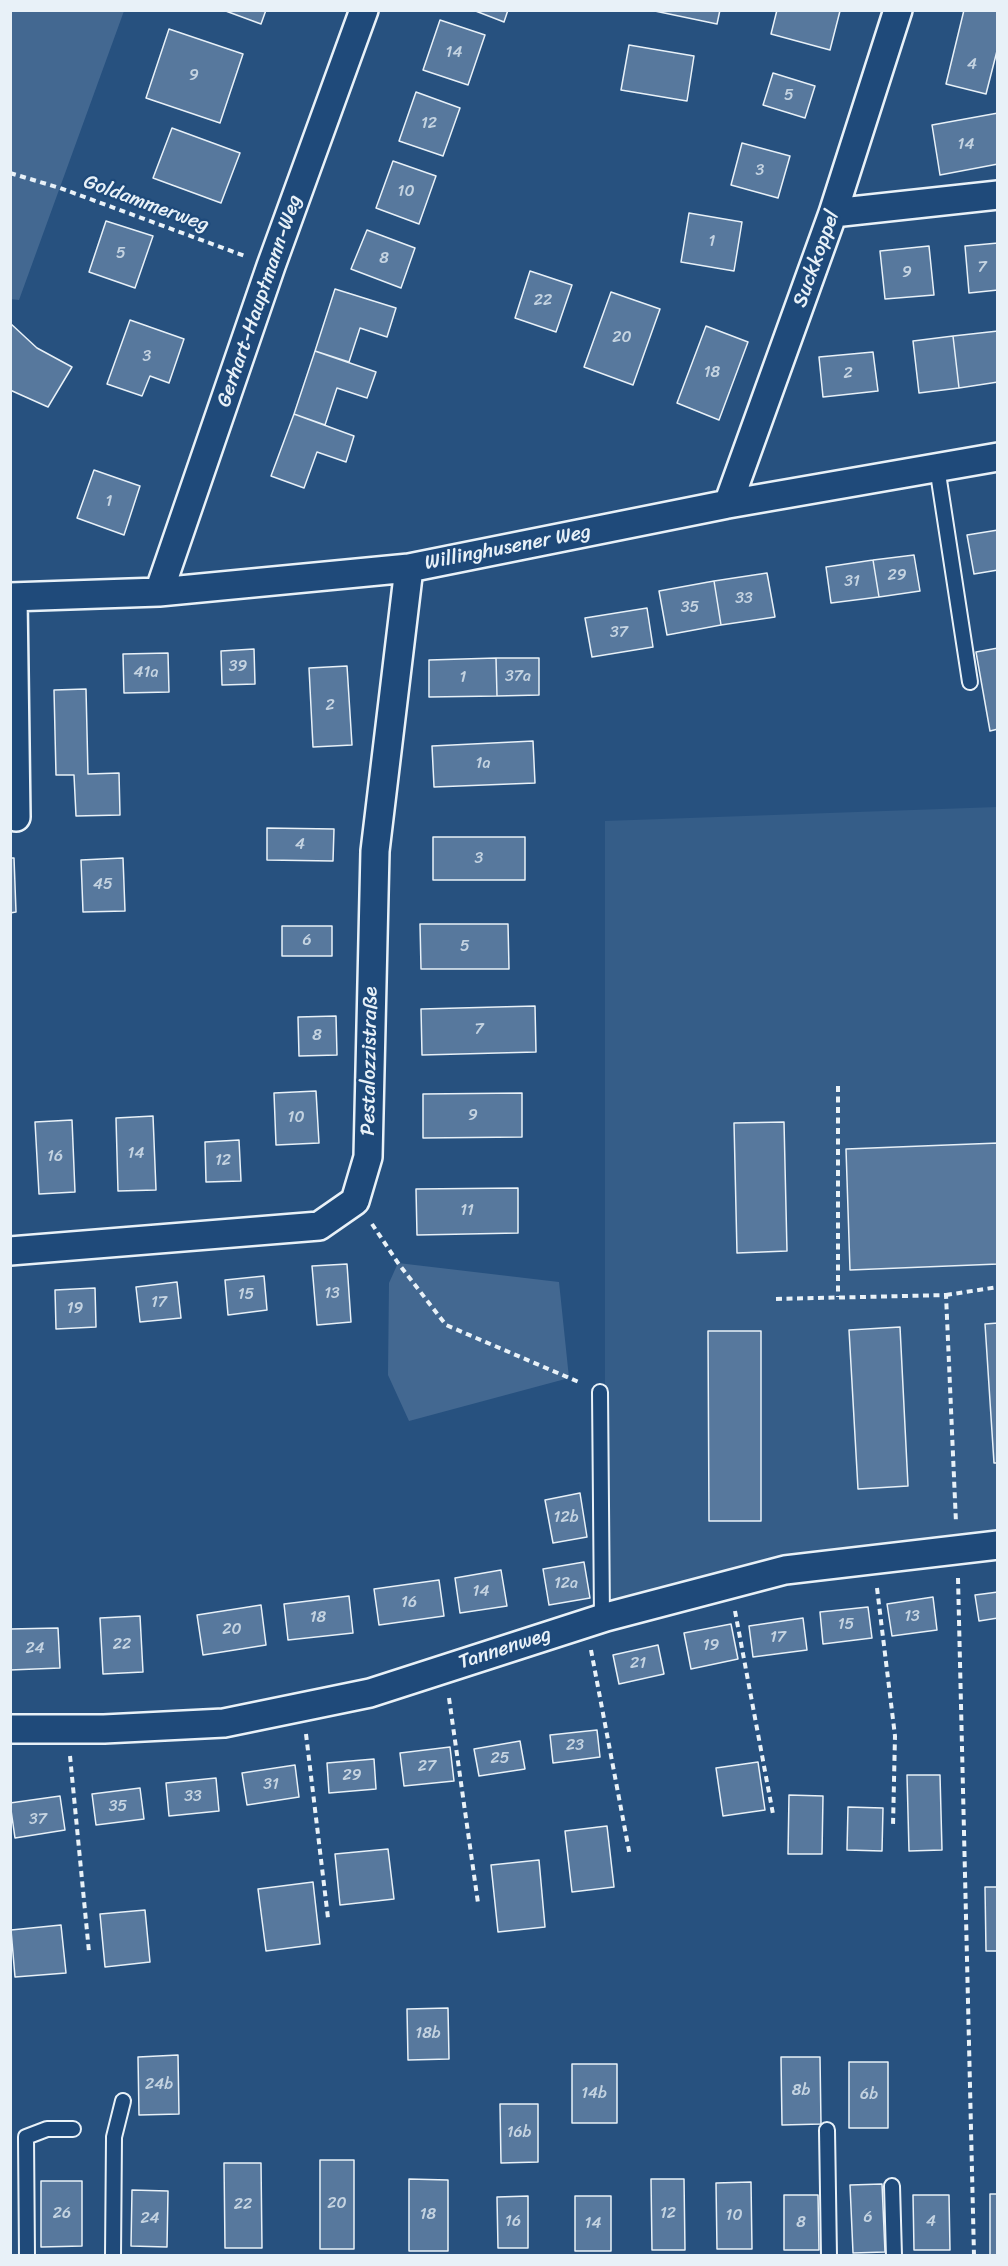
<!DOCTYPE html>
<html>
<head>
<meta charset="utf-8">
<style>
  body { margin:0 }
  #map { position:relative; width:1008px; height:2266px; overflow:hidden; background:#27517f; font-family:Sriracha,sans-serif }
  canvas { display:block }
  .frame { position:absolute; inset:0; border:12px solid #e8f1f8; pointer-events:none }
</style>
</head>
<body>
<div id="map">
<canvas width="1008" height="2266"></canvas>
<div class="frame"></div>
</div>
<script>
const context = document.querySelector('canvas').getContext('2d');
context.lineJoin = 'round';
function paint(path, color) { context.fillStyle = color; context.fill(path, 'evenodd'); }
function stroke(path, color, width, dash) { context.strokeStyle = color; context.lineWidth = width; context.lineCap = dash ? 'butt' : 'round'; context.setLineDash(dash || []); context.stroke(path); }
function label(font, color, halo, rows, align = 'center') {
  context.font = font + ' Sriracha,sans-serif'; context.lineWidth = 4.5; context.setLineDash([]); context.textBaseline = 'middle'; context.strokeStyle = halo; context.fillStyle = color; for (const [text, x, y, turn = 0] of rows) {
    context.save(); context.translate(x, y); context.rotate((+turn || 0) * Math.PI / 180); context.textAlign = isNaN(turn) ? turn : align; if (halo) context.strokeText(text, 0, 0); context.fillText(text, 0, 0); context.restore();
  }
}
const built = new Path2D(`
  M997,807V1534L605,1612V821Z`);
const green = new Path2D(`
  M10,11H124L19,300L10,299Z
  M398,1263L559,1282L569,1378L409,1421L388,1375L389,1283Z`);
const building = new Path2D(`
  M223,10H266L261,24Z
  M473,10H508L504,22Z
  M650,10H720L717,24Z
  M777,10L840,11L830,50L771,34Z
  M964,10H998V47L986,94L946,84Z
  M440,20L485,35L468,85L423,70Z
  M169,29L243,54L220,123L146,98Z
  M629,45L694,56L687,101L621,90Z
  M773,73L815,86L805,118L763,105Z
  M416,92L460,108L443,156L399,141Z
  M998,113V164L940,175L932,125Z
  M172,128L240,153L221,203L153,178Z
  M742,143L790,156L778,198L731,185Z
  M393,161L436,176L419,224L376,208Z
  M689,213L742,222L734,271L681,262Z
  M106,221L153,236L135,288L89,272Z
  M367,230L415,248L401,288L351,269Z
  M998,243V290L969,293L965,246Z
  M929,246L934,295L885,299L880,251Z
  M530,271L572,285L556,332L515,318Z
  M335,289L396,308L387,337L360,328L349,362L315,351Z
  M611,292L660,309L633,385L584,367Z
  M130,320L184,339L169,383L150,376L142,396L107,384Z
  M10,323L37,348L72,367L48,407L10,390Z
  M706,326L748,342L719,420L677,403Z
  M998,331V382L959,388L953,336Z
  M953,336L959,388L919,393L913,341Z
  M315,351L376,372L367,398L337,388L325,425L294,414Z
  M873,352L878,391L823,397L819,357Z
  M294,414L354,436L346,462L317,452L304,488L271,476Z
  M94,470L140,486L124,535L77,518Z
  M998,530V570L974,574L967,535Z
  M914,555L920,591L879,597L873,560Z
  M873,560L879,597L831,603L826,567Z
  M767,573L775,617L721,625L714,581Z
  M714,581L721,625L667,635L659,591Z
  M647,608L653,647L592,657L585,618Z
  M998,648V729L990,731L976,652Z
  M254,649L255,684L222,685L221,651Z
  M168,653L169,692L124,693L123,654Z
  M496,658L497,696L429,697V660Z
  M496,658H539V695L497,696Z
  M347,666L352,745L313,747L309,668Z
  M86,689L88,774L119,773L120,815L76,816L74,775H56L54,690Z
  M533,741L535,783L434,787L432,746Z
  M267,828L334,829L333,861L267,860Z
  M433,837H525V880H433Z
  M10,858H14L16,912L10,913Z
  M123,858L125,911L83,912L81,860Z
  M420,924H508L509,969H421Z
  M282,926H332V956H282Z
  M535,1006L536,1052L422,1055L421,1009Z
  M336,1016L337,1055L299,1056L298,1017Z
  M316,1091L319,1143L276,1145L274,1093Z
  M522,1093V1137L423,1138V1094Z
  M153,1116L156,1190L118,1191L116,1118Z
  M72,1120L75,1192L39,1194L35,1122Z
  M784,1122L787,1251L737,1253L734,1123Z
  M239,1140L241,1181L206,1182L205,1142Z
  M998,1143V1264L850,1270L846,1149Z
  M518,1188V1233L417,1235L416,1189Z
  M347,1264L351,1322L317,1325L312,1266Z
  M264,1276L267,1310L228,1315L225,1280Z
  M177,1282L181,1318L140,1322L136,1287Z
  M95,1288L96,1327L56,1329L55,1290Z
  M998,1323V1463H994L985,1324Z
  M900,1327L908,1486L858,1489L849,1330Z
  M708,1331H761V1521H709Z
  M580,1493L587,1537L553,1543L545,1500Z
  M584,1562L590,1598L549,1605L543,1569Z
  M501,1570L507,1606L460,1613L455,1578Z
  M439,1580L444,1616L379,1625L374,1589Z
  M998,1592V1618L979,1621L975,1595Z
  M349,1596L353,1633L288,1640L284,1604Z
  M933,1597L937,1630L892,1636L887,1604Z
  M261,1605L266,1645L203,1655L197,1615Z
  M868,1607L872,1638L823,1644L820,1612Z
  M140,1616L143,1672L103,1674L100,1618Z
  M803,1618L807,1650L753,1657L749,1626Z
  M731,1624L738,1659L691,1669L684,1633Z
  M58,1628L60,1668L10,1670V1629Z
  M658,1645L664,1674L619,1684L613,1655Z
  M597,1730L600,1757L553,1763L550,1735Z
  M520,1741L525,1769L479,1776L474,1749Z
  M450,1747L454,1781L404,1786L400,1753Z
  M374,1759L376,1789L329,1793L327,1763Z
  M758,1762L765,1810L723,1816L716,1768Z
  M295,1765L299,1797L247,1805L242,1773Z
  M907,1775H940L942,1850L909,1851Z
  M216,1778L219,1811L169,1816L166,1783Z
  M140,1788L144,1819L96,1825L92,1794Z
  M789,1795L823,1796L822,1854H788Z
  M60,1796L65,1830L15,1838L10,1803Z
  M848,1807L883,1808L882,1851L847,1850Z
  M607,1826L614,1887L572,1892L565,1831Z
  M388,1849L394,1899L340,1905L335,1854Z
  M539,1860L545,1927L498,1932L491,1865Z
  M313,1882L320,1944L266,1951L258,1889Z
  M985,1887H998V1951H986Z
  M145,1910L150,1962L105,1967L100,1914Z
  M61,1925L66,1973L15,1977L11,1930Z
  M448,2008L449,2059L408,2060L407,2009Z
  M178,2055L179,2114L139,2115L138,2057Z
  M781,2057H820L821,2124L782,2125Z
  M849,2062H888V2128H849Z
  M572,2064H617V2123H572Z
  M500,2104H538V2162L501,2163Z
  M320,2160H354V2249H320Z
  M224,2163H261L262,2248H225Z
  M409,2179L448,2180V2251H409Z
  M651,2179H684L685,2250H652Z
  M41,2181H82V2246L41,2247Z
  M751,2182L752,2249H717L716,2183Z
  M882,2184L885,2252L853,2253L850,2185Z
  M132,2190L168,2191L167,2247L131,2246Z
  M990,2194H998V2256H990Z
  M784,2195H818L819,2250H784Z
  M913,2195H949L950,2250H914Z
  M528,2196V2248H498L497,2197Z
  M575,2196H611V2251H575Z`);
const path = new Path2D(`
  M10,173L60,188L245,256
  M838,1086V1297
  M372,1224L398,1263L446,1325L581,1383
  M946,1295L998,1287
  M776,1299L946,1295L956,1523
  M958,1578L974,2256
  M877,1588L895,1736L893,1826
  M735,1611L773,1814
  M591,1650L630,1856
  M449,1698L478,1903
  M306,1734L328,1918
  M70,1756L89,1952`);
const service = new Path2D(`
  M937,467L970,682
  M600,1392L602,1618
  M827,2130L829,2256
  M892,2186L894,2256
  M27,2256L26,2137L47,2129H73
  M113,2256L114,2137L123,2101`);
const minor = new Path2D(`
  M833,213L998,195
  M728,504L833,213L898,10
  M159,592L271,266L364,10
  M10,597L159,592L409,568L728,504L998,457
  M13,597L16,817
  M10,1251L319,1226L355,1201L368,1157L375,851L409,568
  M10,1729H104L224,1723L370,1693L606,1617L785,1570L998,1545`);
const numberNames = [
  ["14",454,53],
  ["4",972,65],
  ["9",194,76],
  ["5",789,96],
  ["12",429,124],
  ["14",966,145],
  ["3",760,171],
  ["10",406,192],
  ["1",712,242],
  ["5",121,254],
  ["8",384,259],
  ["7",982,268],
  ["9",907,273],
  ["22",543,301],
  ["20",622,338],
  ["3",147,357],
  ["18",712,373],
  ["2",848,374],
  ["1",109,502],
  ["29",897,576],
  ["31",852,582],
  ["33",744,599],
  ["35",690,608],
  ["37",619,633],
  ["39",238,667],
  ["41a",146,673],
  ["37a",518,677],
  ["1",463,678],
  ["2",330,706],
  ["1a",483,764],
  ["4",300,845],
  ["3",479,859],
  ["45",103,885],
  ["6",307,941],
  ["5",465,947],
  ["7",479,1030],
  ["8",317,1036],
  ["9",473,1116],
  ["10",296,1118],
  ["14",136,1154],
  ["16",55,1157],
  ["12",223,1161],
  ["11",467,1211],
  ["13",332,1294],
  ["15",246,1295],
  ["17",159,1303],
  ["19",75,1309],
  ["12b",566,1518],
  ["12a",566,1584],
  ["14",481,1592],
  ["16",409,1603],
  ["13",912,1617],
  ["18",318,1618],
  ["15",846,1625],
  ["20",232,1630],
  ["17",778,1638],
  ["22",122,1645],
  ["19",711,1646],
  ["24",35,1649],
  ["21",638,1664],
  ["23",575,1746],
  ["25",500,1759],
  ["27",427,1767],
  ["29",352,1776],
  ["31",271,1785],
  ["33",193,1797],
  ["35",118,1807],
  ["37",38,1820],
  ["18b",428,2034],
  ["24b",159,2085],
  ["8b",801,2091],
  ["14b",594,2094],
  ["6b",869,2095],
  ["16b",519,2133],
  ["20",337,2204],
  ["22",243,2205],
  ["26",62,2214],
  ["12",668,2214],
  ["18",428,2215],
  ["10",734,2216],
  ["6",868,2218],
  ["24",150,2219],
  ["16",513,2222],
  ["4",931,2222],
  ["8",801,2223],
  ["14",593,2224]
];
const streetNames = [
  ["Goldammerweg",146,204,20],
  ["Suckkoppel",817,259,-70],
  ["Gerhart-Hauptmann-Weg",260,301,-71],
  ["Willinghusener Weg",508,548,-11],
  ["Pestalozzistraße",370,1061,-89],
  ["Tannenweg",505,1649,-18]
];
paint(built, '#355d88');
paint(green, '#436891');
paint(building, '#57789d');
stroke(building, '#e8f1f8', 1.5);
stroke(service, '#e8f1f8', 18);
stroke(minor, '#e8f1f8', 32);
stroke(path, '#e8f1f8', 4, [6, 4.5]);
stroke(service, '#1f4a7a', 14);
stroke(minor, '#1f4a7a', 27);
label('16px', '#c4d3e1', null, numberNames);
label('20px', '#e8f1f8', '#1f4a7a', streetNames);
</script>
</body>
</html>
